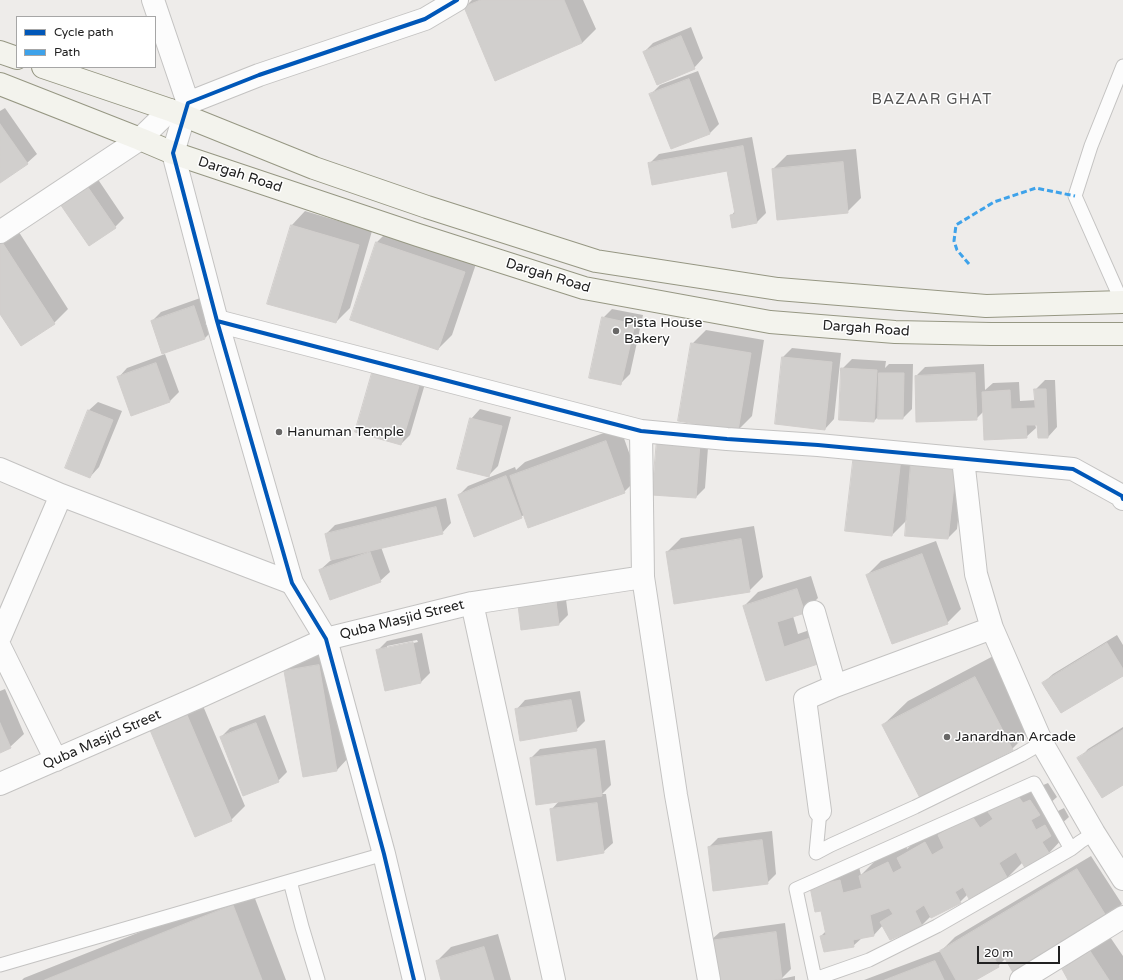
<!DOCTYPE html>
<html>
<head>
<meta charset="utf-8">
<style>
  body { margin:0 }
  #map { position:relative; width:1123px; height:980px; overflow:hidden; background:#eeecea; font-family:"Varela Round",sans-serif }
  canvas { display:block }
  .legend { position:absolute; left:16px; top:16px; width:140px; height:52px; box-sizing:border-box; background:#fff; border:1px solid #a6a6a6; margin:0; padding:5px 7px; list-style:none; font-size:12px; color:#212121 }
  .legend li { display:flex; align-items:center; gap:8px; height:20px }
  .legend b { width:20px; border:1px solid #a6a6a6 }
  .scale { position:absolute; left:977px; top:946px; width:83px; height:18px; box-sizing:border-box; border:2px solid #212121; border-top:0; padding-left:5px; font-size:12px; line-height:14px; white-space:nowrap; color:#212121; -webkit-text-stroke:3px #fff; paint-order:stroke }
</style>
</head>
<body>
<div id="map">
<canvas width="1123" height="980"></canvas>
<ul class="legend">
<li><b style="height:5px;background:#0057b8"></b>Cycle path</li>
<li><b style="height:5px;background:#3ea2ea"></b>Path</li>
</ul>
<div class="scale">20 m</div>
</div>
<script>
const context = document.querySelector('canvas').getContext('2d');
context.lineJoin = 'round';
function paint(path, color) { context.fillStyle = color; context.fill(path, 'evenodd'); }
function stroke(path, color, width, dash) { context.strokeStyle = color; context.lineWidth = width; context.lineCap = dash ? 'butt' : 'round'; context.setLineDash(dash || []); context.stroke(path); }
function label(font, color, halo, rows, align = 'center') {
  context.font = font + ' "Varela Round",sans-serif'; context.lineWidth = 3; context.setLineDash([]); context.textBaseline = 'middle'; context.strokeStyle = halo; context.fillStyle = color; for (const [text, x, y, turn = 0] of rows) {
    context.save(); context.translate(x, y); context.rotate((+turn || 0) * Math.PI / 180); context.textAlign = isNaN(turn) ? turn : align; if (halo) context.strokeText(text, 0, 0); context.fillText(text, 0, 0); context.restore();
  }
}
const shadow = new Path2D(`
  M472,0H583L596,29L582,43L465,7Z
  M691,27L703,58L694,68L644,52L653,43Z
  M698,71L719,124L709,134L651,94L660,85Z
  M5,108L37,154L27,163L0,182V111Z
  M752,137L766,213L757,222L731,216L735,211L728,170L649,164L659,154Z
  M856,149L861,198L847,212L773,169L787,155Z
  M95,175L124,218L115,227L69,192Z
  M305,211L372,231L350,308L336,322L268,303L292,225Z
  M391,228L478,258L452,335L438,349L351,319L377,242Z
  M17,229L68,309L54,323L0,312V240Z
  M203,297L214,329L205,338L163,353L152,321L161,312Z
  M612,309L643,315L630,374L621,383L603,318Z
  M706,330L764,340L752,416L738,430L692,344Z
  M792,348L841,353L834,419L825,429L783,357Z
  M165,354L179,392L170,401L131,415L118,378L127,368Z
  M852,359L886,361L885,368L889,364H913L912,409L903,418L879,416L874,421L842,369Z
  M383,364L427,377L410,435L401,444L357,431L373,373Z
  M984,364L985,390L993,383L1019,382L1020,401L1036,400L1035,390L1045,380H1055L1057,427L1048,437L1038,424H1035L1036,428L1026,437L984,411L976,419L916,376L925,367Z
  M98,402L122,411L99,467L90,477L88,411Z
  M480,409L511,417L498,466L488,476L471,419Z
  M620,427L638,478L624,492L525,514L521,517L459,495L468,486L515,467L516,470L525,462Z
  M709,434L705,488L696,497L653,494Z
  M855,453L965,458L957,529L948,538L907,520L892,535Z
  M446,498L451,523L442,533L381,547L390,572L380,581L320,570L330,561L332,560L326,534L335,525Z
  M754,526L763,577L749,591L667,552L681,538Z
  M936,541L961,609L947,623L867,575L881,561Z
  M811,576L818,598L804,612L793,616L798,634L827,624L767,680L744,606L758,592Z
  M564,584L568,615L559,624L522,629Z
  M422,633L430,673L421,682L386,690L378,650L387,641ZM417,640L418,642L387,649V646Z
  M1117,635L1123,645V675L1043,683L1053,674Z
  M333,652L350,756L337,770L286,671L299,657Z
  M999,653L1037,724L1012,749L883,725L908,701Z
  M5,689L24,734L10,747L0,752V691Z
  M580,691L585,721L576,730L516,710L525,700Z
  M201,701L245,806L231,820L151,731Z
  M265,715L287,772L278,781L221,737L230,728Z
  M1123,727V784L1079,759L1088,749Z
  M605,740L611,785L602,794H606L613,843L603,852L551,810L560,800L531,758L540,749Z
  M1048,783L1057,797L1049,804L1054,813L1064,808L1069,817L1060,825L1066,835L1049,853L1023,862L1007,878L970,897L968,894L960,902L931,916L922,925H883L874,935L862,938L853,946L821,936L826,931L822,910L811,887L858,863L861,875L878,858L906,845L907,849L916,840Z
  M772,831L776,874L767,883L709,847L718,838Z
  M1091,856L1122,904L1108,918L1006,958L998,966L974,980H864L941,951L955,937Z
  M251,888L286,980H22L24,978Z
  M785,923L791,969L781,979L795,976V980H715L710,941L720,932Z
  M498,934L511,980H442L437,961L451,947Z
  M1108,934L1123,956V980H1070L1063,969L1081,951Z`);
const building = new Path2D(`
  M481,0H564L582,43L495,81L464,7Z
  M681,36L695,69L657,85L643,52Z
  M689,79L710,134L671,149L649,94Z
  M0,124L28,164L0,183Z
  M743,146L757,223L732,228L730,215L735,214L727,171L652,185L648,163Z
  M843,162L848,213L777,220L772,169Z
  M85,183L116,228L89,246L58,201Z
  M291,225L359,245L336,323L267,304Z
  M2,242L55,324L21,346L0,314V244Z
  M376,242L465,272L438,350L350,320Z
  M194,306L205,339L162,354L151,321Z
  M602,317L635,324L621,385L589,378Z
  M691,343L751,353L738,431L678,421Z
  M782,357L832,362L825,430L775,424Z
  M156,363L170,402L131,416L117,377Z
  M841,368L877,370L874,422L839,420Z
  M372,373L419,386L401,445L355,432Z
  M879,373H904L903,419H878Z
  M975,373L977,420L916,422L915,376Z
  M1034,389H1046L1048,438H1038L1037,425H1026L1027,438L984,440L982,392L1010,390L1011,409L1035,408Z
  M88,410L113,420L90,478L65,468Z
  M470,418L502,426L489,477L457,469Z
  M657,440L700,443L696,498L652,495Z
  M606,441L625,493L528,528L510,476Z
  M854,453L901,458L892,536L845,531Z
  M911,463L956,467L948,539L905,536Z
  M506,476L522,518L474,537L458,495Z
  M436,507L443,534L331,560L325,534Z
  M741,539L750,592L674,604L666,552Z
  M370,552L381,582L330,600L319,570Z
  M922,554L948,624L892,644L866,575Z
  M797,589L805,613L777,622L784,647L813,637L821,663L766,681L743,606Z
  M555,593L559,625L521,630L517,597Z
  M413,642L421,683L385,691L376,650Z
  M1107,643L1123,669V676L1061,713L1042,683Z
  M319,665L337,771L303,777L284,671Z
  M975,677L1013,750L920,798L882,725Z
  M571,700L577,731L520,741L515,709Z
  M187,715L232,821L195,837L150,730Z
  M0,723L11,748L0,753Z
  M256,723L279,782L243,796L220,737Z
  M1123,730V785L1102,798L1077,758Z
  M596,749L602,796L536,805L530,758Z
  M1018,796L1023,803L1030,800L1040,815L1031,820L1036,830L1045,825L1051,836L1042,842L1049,853L1025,868L1016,852L999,863L1008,879L969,899L963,887L955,892L961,903L931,918L924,905L915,911L922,926L890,940L880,922L893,914L889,908L870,915L874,936L853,940L854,947L824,952L820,936L826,935L821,911L815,912L810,887L840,880L843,893L862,888L859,876L888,862L893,873L902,868L897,858L925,842L932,855L944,848L938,835L972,816L980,828L993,819L988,812Z
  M597,803L604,853L557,861L550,809Z
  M762,840L768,884L713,891L708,847Z
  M1077,869L1108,919L1015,976L999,948L991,952L999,967L976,980H956L940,951Z
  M233,905L262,980H45Z
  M776,932L782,979L774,980H714L709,941Z
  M484,947L494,980H441L436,961Z
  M1090,951L1109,980H1068L1062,969Z
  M935,961L944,980H885Z`);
const service = new Path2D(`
  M1122,302L1075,196L1091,146L1123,66
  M820,811L816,853L831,845L915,807L1021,755L1042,743
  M1071,849L1034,783L796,889L815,979L869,960L937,926L1071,849L1080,842L1094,833
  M0,965L290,881
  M318,980L302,927L290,881L384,854`);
const minor = new Path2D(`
  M153,0L188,103
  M184,116L188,103L259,75L425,19L457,0
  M0,232L140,139L170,110
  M217,321L641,431L727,439L818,445L1073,469L1122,496L1123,499
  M641,431L643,577L676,795L709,980
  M963,459L976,574L992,628L1042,743L1094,833L1123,879
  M0,469L61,495L292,583
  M472,603L643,577
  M814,612L835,686
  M0,637L61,495
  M0,647L56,760
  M0,784L199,697L326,639L472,603L554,980
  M820,811L805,699L835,686L992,628
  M1021,980L1123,917`);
const tertiary = new Path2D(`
  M184,116L173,153L217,321L292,583L326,639L384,854L414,980`);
const secondary = new Path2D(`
  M0,52L17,58
  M43,67L170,110L314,168L427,207L596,261L778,289L986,306L1123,302
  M0,84L140,139L173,153L418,235L584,288L770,322L895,332L991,334H1123`);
const quiet = new Path2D(`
  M969,264L957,250L954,241L956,225L994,202L1036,188L1075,196`);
const cycleway = new Path2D(`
  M217,321L641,431L727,439L818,445L1073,469L1122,496L1123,499
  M414,980L384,854L326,639L292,583L217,321L173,153L188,103L259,75L425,19L457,0`);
const markers = [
  [616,331,4,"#696867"],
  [279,432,4,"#696867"],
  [947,737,4,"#696867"]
];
const streetNames = [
  ["Dargah Road",240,175,18],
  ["Dargah Road",548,276,17],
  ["Dargah Road",866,329,4],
  ["Quba Masjid Street",402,620,-14],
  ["Quba Masjid Street",102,740,-24]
];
const poiNames = [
  ["Pista House",624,323],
  ["Bakery",624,339],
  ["Hanuman Temple",287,432],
  ["Janardhan Arcade",955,737]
];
const neighbourhoodNames = [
  ["BAZAAR GHAT",932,100]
];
paint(shadow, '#0003');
paint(building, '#d1cfcd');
stroke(building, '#d1cecc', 1);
stroke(service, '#c4c3c2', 15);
stroke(minor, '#c4c3c2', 24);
stroke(tertiary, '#c4c3c2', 24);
stroke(secondary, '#969783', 24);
stroke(service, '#fcfcfc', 13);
stroke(minor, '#fcfcfc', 22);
stroke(tertiary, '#fcfcfc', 22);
stroke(secondary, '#f3f3ed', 22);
stroke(quiet, '#3ea2ea', 3, [6, 3]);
stroke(cycleway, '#0057b8', 4);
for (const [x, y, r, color] of markers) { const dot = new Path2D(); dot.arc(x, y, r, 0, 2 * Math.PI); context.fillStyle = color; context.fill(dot); stroke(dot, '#fff', 1.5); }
label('14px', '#212121', '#fff', streetNames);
label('14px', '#212121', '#fff', poiNames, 'left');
context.letterSpacing = '1px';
label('15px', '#545454', '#fff', neighbourhoodNames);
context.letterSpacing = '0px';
</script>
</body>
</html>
